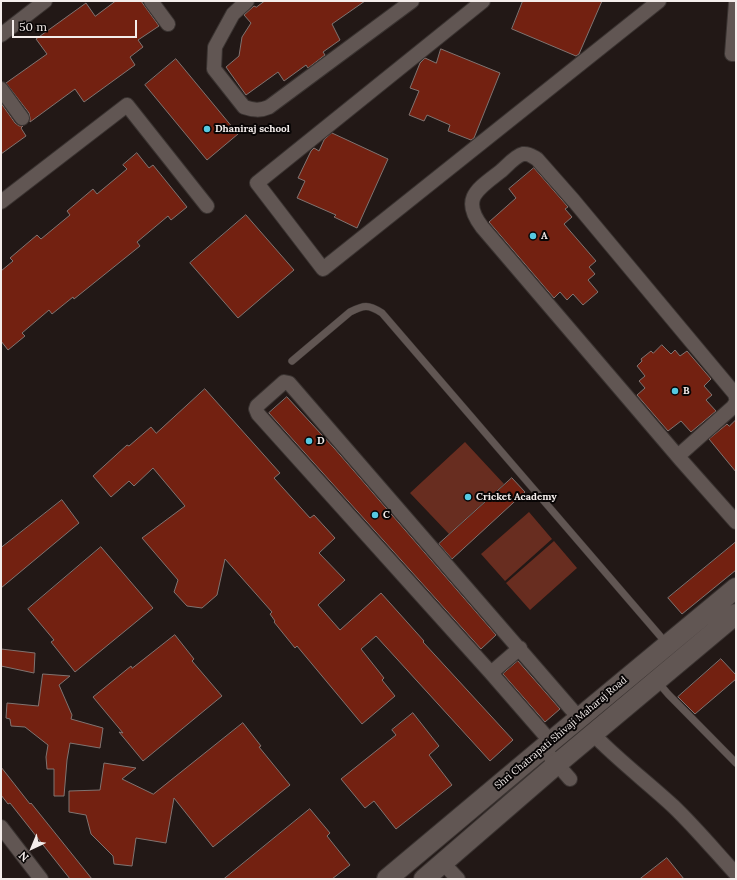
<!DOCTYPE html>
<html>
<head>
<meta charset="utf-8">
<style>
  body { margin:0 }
  #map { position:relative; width:737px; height:880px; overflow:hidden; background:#221816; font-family:Lora,serif }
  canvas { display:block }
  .frame { position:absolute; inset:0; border:2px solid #f4edeb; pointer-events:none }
  .north { position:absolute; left:12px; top:828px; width:40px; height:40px; -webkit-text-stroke:3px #080505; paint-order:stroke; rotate:224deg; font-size:11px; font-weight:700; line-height:16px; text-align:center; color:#f4edeb }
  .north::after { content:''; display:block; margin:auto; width:14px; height:18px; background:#f4edeb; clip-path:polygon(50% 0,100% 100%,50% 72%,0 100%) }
  .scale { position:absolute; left:12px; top:20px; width:125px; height:18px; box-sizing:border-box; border:2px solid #f4edeb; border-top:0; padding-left:5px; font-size:12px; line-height:14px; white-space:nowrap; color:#f4edeb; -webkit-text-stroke:3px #080505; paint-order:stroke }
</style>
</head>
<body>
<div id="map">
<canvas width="737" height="880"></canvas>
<div class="frame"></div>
<div class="north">N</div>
<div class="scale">50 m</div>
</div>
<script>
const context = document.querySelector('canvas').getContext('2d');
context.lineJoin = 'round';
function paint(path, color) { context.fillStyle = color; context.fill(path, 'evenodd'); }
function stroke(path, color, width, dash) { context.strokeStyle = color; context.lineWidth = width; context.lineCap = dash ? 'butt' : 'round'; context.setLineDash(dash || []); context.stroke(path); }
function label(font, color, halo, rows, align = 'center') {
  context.font = font + ' Lora,serif'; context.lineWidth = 4; context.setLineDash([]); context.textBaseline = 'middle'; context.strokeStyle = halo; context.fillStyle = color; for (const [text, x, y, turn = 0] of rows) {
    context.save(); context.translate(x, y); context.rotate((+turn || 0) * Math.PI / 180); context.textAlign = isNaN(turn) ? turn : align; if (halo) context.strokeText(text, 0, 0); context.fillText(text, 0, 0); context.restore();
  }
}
const green = new Path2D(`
  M465,442L504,484L449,534L410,493Z
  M529,512L552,539L505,581L481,554Z
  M554,541L577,568L530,610L506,583Z`);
const building = new Path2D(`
  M116,1H141L159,26L138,40L143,47L130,57L135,65L84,102L75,89L30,122V118L29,113L6,83L47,54L36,39L86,3L95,16Z
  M265,1H365L332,24L340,40L323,52L325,55L308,68L306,65L284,81L278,72L246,95L226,67L239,56L242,37L251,23L244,15L254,6L256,7Z
  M523,1H602L579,54L576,56L512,29Z
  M441,49L500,73L474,138L471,140L448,131L450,125L427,115L424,121L409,115L419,91L410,88L420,63L425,58L436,63Z
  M176,59L238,134L207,160L145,85Z
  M1,103L15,123L19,126H23L21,128L26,136L1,154Z
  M332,133L388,159L357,228L334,217L336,215L297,198L305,181L298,178L311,151L314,148L319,151L324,140Z
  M137,153L149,168L153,165L187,207L171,220L168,216L137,242L140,246L74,299L73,297L52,314L49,310L22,333L25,336L8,350L1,341V271L13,261L10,258L37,235L41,239L70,215L67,211L93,189L97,194L127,169L123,165Z
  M534,168L568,207L565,209L572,217L564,224L596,261L589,267L595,274L588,280L598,292L583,305L573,294L567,300L560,292L554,298L489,222L516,198L509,189Z
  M246,215L294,270L238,318L190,263Z
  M662,345L671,354L675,350L680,356L687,351L711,379L704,386L712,395L706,400L716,411L691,432L681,421L668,431L637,395L645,388L639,381L645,376L637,366L642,361L641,359L651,351L653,353Z
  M205,389L280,473L274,478L310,518L314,515L335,538L319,553L345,580L318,605L340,630L381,593L424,641L423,642L513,740L490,761L376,636L361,649L384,678L382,680L395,696L362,724L297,646L295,648L274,622L275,621L270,614L272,612L225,559L217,595L202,608L187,606L174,592L178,580L142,538L185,506L153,468L134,486L129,481L111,497L93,476L127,445L129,446L151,427L156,433Z
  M287,397L334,448L496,635L481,649L269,413Z
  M736,420V472L709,439L727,424L729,426Z
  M512,478L525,492L452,559L439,544Z
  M62,500L79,523L1,588V548Z
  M736,542V570L682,614L668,598Z
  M101,547L153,608L75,672L51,642L54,640L28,609Z
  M175,635L194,659L192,661L222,696L143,761L119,732L123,733L93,697L131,666L132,668Z
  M1,649L35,653L34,673L1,666Z
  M721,659L736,675V679L695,714L678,697Z
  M518,661L560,709L545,722L503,674Z
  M43,674L70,676L59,685L72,715L71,719L103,728L100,748L70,743L67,760L64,796H54V769H47L46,757L48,745L25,727L11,726L10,719L6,718L7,703L38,706Z
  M413,713L439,746L429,755L452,785L396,829L374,801L365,808L341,779L396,735L392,730Z
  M243,723L261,746L259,747L290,785L213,847L174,798L166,843L136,838L132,866L114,864L113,856L91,834L86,815L69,812V791L100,790L104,763L136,768L122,779L153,794Z
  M1,767L30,804L31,803L92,879H70L10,803L8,804L1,795Z
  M310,809L330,833L327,836L350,865L332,879H224Z
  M667,858L684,879H640Z`);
const lane = new Path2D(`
  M292,361L350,312C364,305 368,304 382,313L667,644
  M657,681L668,694L736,763`);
const street = new Path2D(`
  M151,1L168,24
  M247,1L233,14L215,47L214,69L244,107C253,110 260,111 269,107L412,1
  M483,1L257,183L323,269L659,1
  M736,2L732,54H736
  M1,35L45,1
  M1,89L22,118
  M1,202L127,105L207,206
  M736,398L735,394L574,201L537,159C533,157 529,153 523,154C515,156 507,166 501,171C478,189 460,198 482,227L681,460L736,522
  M678,456L733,407L736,402
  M491,673L520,648
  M593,734C618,760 647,782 673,806C695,827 715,851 736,874
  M551,742L491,673L258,414L256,409L257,406L284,382L289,383L579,718
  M543,748L570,779
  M1,827L41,879
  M443,863L458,879`);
const secondary = new Path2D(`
  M387,879L536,754L736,588
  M424,879L557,764L736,614`);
const markers = [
  [207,129,4,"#56c9e1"],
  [533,236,4,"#56c9e1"],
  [675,391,4,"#56c9e1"],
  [309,441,4,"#56c9e1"],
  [468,497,4,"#56c9e1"],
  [375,515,4,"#56c9e1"]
];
const poiNames = [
  ["Dhaniraj school",215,129],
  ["A",541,236],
  ["B",683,391],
  ["D",317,441],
  ["Cricket Academy",476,497],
  ["C",383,515]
];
const streetNames = [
  ["Shri Chatrapati Shivaji Maharaj Road",561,733,-40]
];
paint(green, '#682d20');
paint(building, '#732111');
stroke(building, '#807471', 1);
stroke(lane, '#3a3331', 8);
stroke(street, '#3a3331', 16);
stroke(secondary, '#3a3331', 22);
stroke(lane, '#615653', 7);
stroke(street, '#615653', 14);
stroke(secondary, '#615653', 20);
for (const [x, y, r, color] of markers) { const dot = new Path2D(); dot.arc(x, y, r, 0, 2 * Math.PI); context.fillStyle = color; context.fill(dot); stroke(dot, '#080505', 1.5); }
label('bold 10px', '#f4edeb', '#080505', poiNames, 'left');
label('10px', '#f4edeb', '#080505', streetNames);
</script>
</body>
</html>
